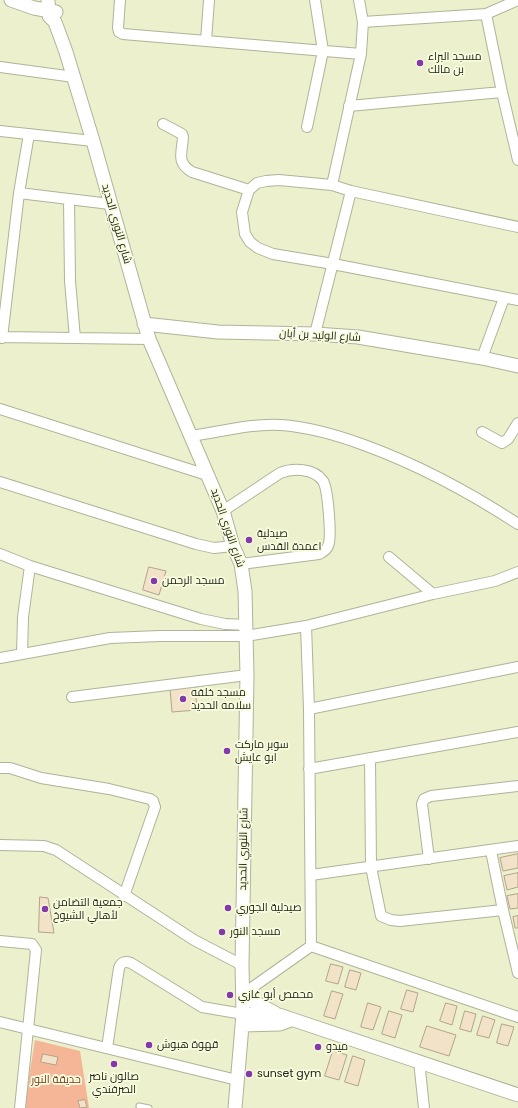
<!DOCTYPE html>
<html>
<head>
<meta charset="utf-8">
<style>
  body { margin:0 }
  canvas { display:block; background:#f8fcde }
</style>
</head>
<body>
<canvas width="518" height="1108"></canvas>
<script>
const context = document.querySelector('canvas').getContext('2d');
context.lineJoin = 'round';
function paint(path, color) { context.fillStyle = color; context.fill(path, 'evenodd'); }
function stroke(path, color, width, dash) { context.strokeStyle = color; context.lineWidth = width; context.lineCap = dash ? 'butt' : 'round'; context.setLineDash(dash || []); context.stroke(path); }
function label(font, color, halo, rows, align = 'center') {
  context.font = font + ' Poppins,Cairo,sans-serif'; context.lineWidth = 3.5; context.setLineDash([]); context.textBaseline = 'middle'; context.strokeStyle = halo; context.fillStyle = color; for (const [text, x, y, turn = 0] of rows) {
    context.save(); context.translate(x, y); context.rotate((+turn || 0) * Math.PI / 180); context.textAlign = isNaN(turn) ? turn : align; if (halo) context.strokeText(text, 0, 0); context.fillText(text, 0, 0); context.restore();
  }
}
const built = new Path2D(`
  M0,0H518V1108H0Z`);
const green = new Path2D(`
  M35,1040L80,1051L89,1108H24Z`);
const building = new Path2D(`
  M149,567L166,571L159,595L143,590Z
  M195,686L197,710L172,712L170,689Z
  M518,854V868L503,871L500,858Z
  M518,873V887L507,890L504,876Z
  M518,894V908L510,909L507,896Z
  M40,897L48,898L54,933L39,932Z
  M518,916V928H515L513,917Z
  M331,964L343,967L338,984L326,981Z
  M350,970L361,973L356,990L345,987Z
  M407,990L418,993L413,1012L401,1009Z
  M332,991L343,994L335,1019L324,1016Z
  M368,1003L381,1007L373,1030L361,1027Z
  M446,1003L457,1006L452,1025L440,1021Z
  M389,1011L402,1015L395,1038L382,1034Z
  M465,1011L476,1014L471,1032L460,1029Z
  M483,1016L495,1020L489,1038L477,1035Z
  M502,1024L514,1027L508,1046L497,1043Z
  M427,1026L456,1035L449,1056L420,1047Z
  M333,1051L347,1055L339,1080L325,1076Z
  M43,1054L58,1057L56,1065L41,1062Z
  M353,1056L365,1060L358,1086L345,1082Z
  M85,1100L87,1107L80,1108L78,1101Z`);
const service = new Path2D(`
  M139,1106L149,1108`);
const minor = new Path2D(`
  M120,0L118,28L119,32L123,34L361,54
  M486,14L502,92L518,160
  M363,22L486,14L518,0
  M206,41L209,0
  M0,67L74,77
  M349,106L502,92
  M163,124L182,134L183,137C182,154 176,162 192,172L249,190
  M307,127L323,51L315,0
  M0,131L93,141
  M332,185L361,54L363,22L359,0
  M19,193L110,204
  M69,200L70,281L75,338
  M518,227L351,191L332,185L279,180L266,181L257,183L249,190L242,212L245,234L250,242L258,248L273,254L333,264L518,300
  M315,334L351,191
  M0,337L149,339
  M2,338L19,193L29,134
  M482,358L504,298
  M0,409L207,475
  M482,432L502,443L508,439L518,423
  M191,436C220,432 252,423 281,425C310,427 337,435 364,445C419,465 469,492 518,524
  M0,482L196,544L214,548L233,546
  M223,511L280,473C293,468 314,468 323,481C328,489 332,538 328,546C327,549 323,552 319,554L241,564
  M0,554L30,566L201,619L225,624L246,625
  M389,557L433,594
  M22,654L23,617L30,566
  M0,658L110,638L160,636H246L306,626L433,594L495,581L518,572
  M72,697L247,675
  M309,709L518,667
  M370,758L371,867L381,916L391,920L400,921L503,910
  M0,768H10L41,778L109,789L150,799L153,801L155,807L124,896
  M309,769L518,732
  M0,845L44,846L56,850L194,940L242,965
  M491,851L503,910L518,973
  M429,859L422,804L424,799L431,796L518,786
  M311,875L518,846
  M0,941L32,944L36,950L20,1108
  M311,946L518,1017
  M243,994L311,946L309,709L306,626
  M0,1022L237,1080
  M107,1048L119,968C121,962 125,961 131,963L202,1007L243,1014
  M419,1061L424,1108`);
const tertiary = new Path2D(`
  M11,0L34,8L56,12
  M48,0L49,16L55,22L66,52L93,141L149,339L223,511L233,546L241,564L245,591L247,675L242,965L243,1014L235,1108
  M144,324L218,332L315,334L358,337L482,358L518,366
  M243,996L275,1013
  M243,1014L279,1015L518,1095
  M242,1025L280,1024L291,1020`);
const markers = [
  [420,63,4,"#8439aa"],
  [249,540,4,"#8439aa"],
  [154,581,4,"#8439aa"],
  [183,699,4,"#8439aa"],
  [227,751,4,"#8439aa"],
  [228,908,4,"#8439aa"],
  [45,909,4,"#8439aa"],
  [222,932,4,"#8439aa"],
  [230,995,4,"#8439aa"],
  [149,1045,4,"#8439aa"],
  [318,1047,4,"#8439aa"],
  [114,1064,4,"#8439aa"],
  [249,1074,4,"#8439aa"]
];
const poiNames = [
  ["مسجد البراء",428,57],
  ["بن مالك",428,70],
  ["صيدلية",257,534],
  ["اعمدة القدس",257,547],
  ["مسجد الرحمن",162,581],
  ["مسجد خلفه",191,693],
  ["سلامه الحديد",191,706],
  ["سوبر ماركت",235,745],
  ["ابو عايش",235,758],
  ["جمعية التضامن",53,903],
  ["لأهالي الشيوخ",53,916],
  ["صيدلية الجوري",236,908],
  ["مسجد النور",230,932],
  ["محمص أبو غازي",238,995],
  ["قهوة هبوش",157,1045],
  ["ميدو",326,1047],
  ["sunset gym",257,1074],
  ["صالون ناصر",114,1077,"center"],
  ["الصرفندي",114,1090,"center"]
];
const streetNames = [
  ["شارع النوري الحديد",116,224,74],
  ["شارع الوليد بن أبان",320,336,3],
  ["شارع النوري الحديد",227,528,71],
  ["شارع النوري الحديد",244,849,-89]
];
const parkNames = [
  ["حديقة النور",56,1080]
];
paint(built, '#ecf0cc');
paint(green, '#f4b696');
paint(building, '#f2e2c8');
stroke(building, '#b3a48b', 1);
stroke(service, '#b0b398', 7);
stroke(minor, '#b0b398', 12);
stroke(tertiary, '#b0b398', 15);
stroke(service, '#fff', 5);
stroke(minor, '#fff', 10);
stroke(tertiary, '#fff', 13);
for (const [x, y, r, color] of markers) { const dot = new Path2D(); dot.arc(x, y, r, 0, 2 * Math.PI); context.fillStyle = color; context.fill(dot); stroke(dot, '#f8fcde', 1.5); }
label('11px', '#222318', '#f8fcde', poiNames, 'left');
label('11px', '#222318', '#f8fcde', streetNames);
label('11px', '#773c1a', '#f8fcde', parkNames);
</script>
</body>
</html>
